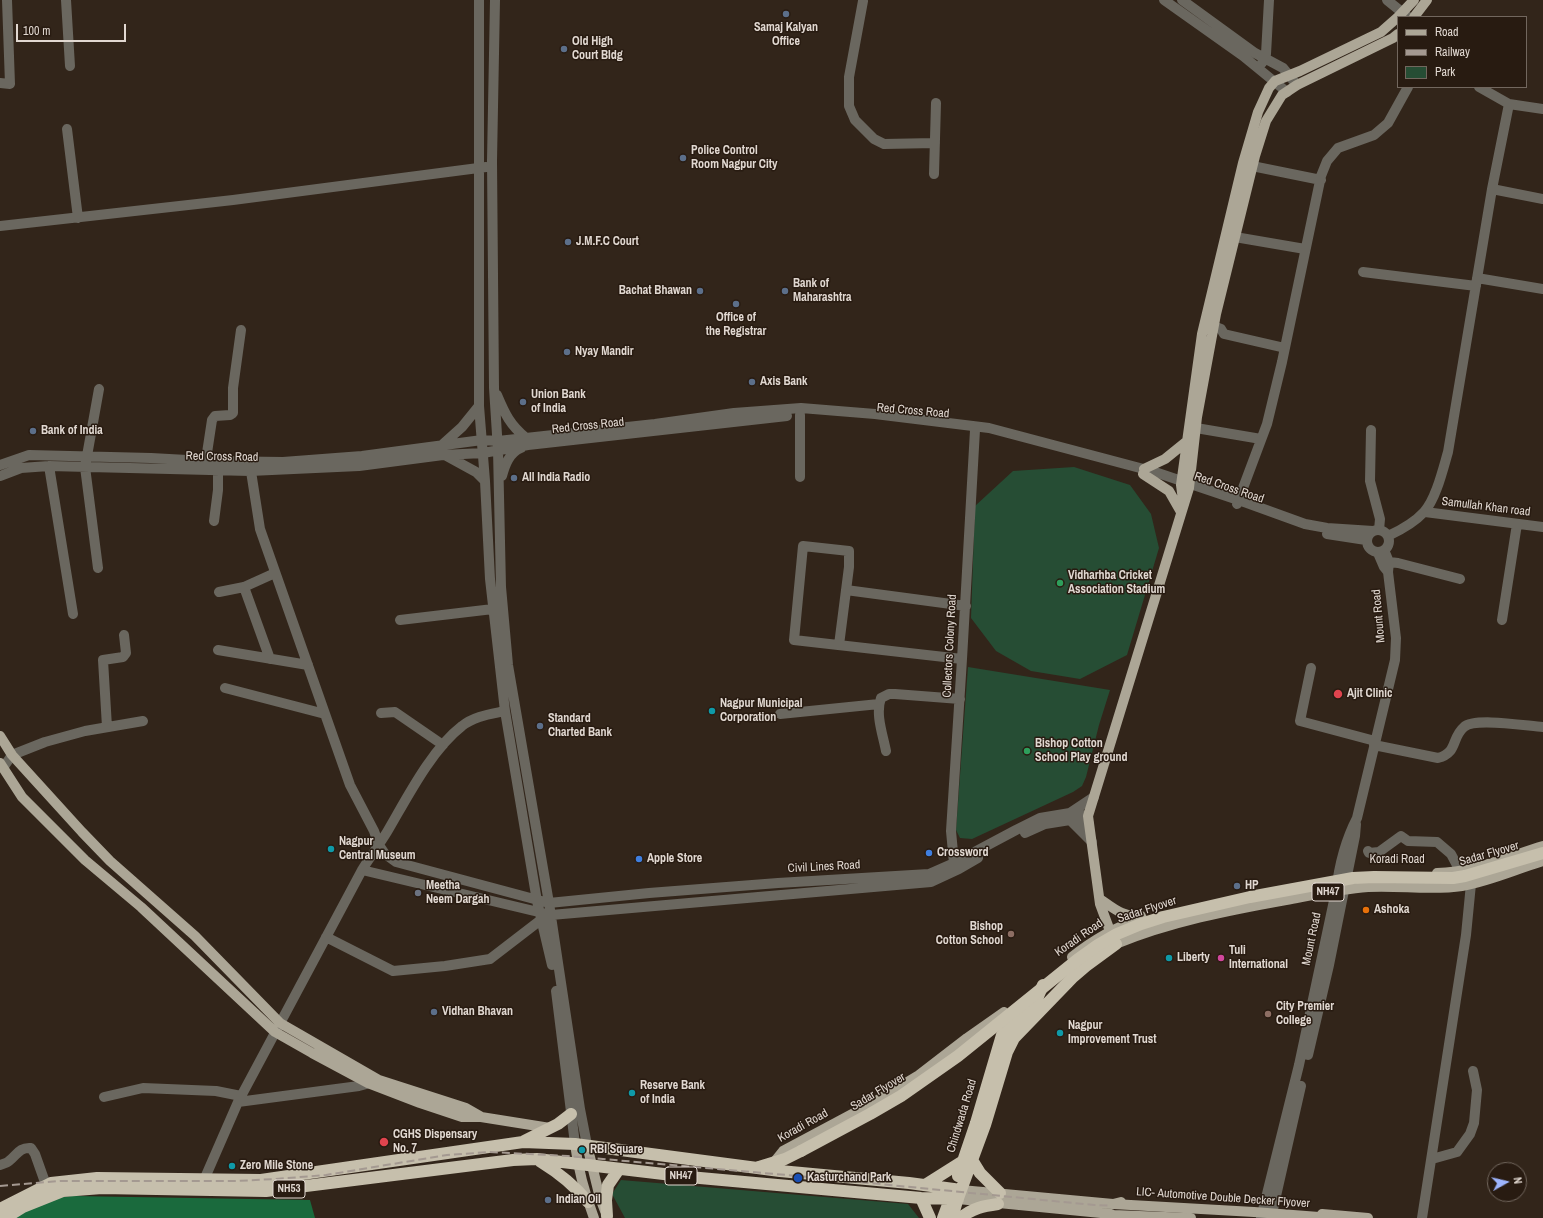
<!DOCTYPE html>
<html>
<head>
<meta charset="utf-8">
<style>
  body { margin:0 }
  #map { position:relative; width:1543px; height:1218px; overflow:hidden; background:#32251a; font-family:"Archivo Narrow",sans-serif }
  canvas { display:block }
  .legend { position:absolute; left:1397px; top:16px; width:130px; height:72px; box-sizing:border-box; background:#281b11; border:1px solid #72675e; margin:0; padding:5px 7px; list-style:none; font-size:12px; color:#e1d8d1 }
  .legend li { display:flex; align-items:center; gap:8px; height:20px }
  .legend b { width:20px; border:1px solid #72675e }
  .north { position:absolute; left:1487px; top:1162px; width:40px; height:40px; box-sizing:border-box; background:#281b11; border:1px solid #72675e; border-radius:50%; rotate:82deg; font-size:11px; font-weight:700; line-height:16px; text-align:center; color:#e1d8d1 }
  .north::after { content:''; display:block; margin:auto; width:14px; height:18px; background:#9db4fd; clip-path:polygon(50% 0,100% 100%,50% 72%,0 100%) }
  .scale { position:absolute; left:16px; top:24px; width:110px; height:18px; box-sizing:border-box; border:2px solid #e1d8d1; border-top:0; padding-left:5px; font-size:12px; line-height:14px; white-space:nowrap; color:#e1d8d1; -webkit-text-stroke:3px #281b11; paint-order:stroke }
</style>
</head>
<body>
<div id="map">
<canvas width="1543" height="1218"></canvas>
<ul class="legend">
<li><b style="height:5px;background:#aca696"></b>Road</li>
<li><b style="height:5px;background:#a49991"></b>Railway</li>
<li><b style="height:11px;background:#264d34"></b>Park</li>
</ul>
<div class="north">N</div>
<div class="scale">100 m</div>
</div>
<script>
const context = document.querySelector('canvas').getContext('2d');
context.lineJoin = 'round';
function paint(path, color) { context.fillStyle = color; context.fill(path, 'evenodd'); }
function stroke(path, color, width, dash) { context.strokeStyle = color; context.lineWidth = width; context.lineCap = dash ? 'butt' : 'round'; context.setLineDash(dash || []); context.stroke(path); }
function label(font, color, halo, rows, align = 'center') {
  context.font = font + ' "Archivo Narrow",sans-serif'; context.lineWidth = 3; context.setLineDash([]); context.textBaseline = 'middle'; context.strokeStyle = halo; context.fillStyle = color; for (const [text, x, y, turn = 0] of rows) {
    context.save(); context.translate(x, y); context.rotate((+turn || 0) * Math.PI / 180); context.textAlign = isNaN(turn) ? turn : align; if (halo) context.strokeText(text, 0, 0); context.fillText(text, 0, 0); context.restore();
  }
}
const green = new Path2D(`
  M1074,467L1130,485L1151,514L1159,548L1127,655L1080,679L1031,671L996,651L971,618L975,506L1013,471Z
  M968,667L1110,690L1099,725L1086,777L1082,786L1073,792L972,839L960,838L956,830Z
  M621,1180L908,1204L919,1218H625L612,1194Z`);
const forest = new Path2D(`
  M72,1196L310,1200L315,1218H9L48,1199Z`);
const minor = new Path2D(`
  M66,0L70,66
  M479,0V406L485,481L490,579L505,711L537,901L552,965
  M495,0L492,161L494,388L498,450L501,587L508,665L549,903L580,1109L587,1145
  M1164,0L1243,56L1287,92
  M1182,0L1255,53L1283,68L1297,85
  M1387,0L1408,17
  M863,1L849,77V106L855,120L874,139L884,144L935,143
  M1262,63L1266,54L1269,0
  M0,83L10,84L7,0
  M1479,87L1509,104L1543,109
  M67,129L78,218
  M1252,166L1321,180
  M934,174L936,103
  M1492,189L1543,199
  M0,226L233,200L486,167
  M1235,237L1305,249
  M1363,272L1476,286
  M1477,278L1543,289
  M1213,326L1221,329L1224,334L1285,348
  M497,395C505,414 510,425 526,438
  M1196,428L1261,439
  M1371,430L1370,481L1380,519L1379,530
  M442,445L462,427L479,406
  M445,455L476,472L485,481
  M0,465L29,455L151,458L205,461L283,462L362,456L482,440L498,441L655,424L734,413L801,408L875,414L989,428L1155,472L1247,503L1305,524L1327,528L1373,531
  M250,465L260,529L350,785L374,831L379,845L385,854L396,862L549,903L649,893L778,883L929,874L954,863L1016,830L1040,818L1070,813L1088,816
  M49,466L73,614
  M205,466L212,420L215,416L230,415L233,413V388L241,330
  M0,476L21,468L49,466L250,471L359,466L443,455L483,453L528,445L787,416
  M502,476C505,465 509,453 521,448
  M800,477V415
  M1237,504L1267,424L1282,362L1321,176L1327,161L1338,148L1374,135L1388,123L1408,87
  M1425,512L1543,527
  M214,521L218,490V470
  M1367 541a11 11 0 1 1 22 0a11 11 0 1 1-22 0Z
  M1327,534L1366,540
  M1388,536C1401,530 1414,523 1424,512C1436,499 1443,469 1448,452L1492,189L1509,104
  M1378,553L1384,567L1388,572
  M1389,562L1398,563L1460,579
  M98,568L85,467L99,389
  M244,587L270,659
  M846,590L966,606
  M219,592L244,587L275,573
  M400,620L493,609
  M1502,620L1517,524
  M839,645L849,567V551L803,546L794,640L962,659
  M218,650L308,665
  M1311,668L1300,721L1375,741
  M225,688L325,714
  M381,713L395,712L443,745
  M780,714L879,704
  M107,727L103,660L123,657L126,653L124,635
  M1374,745L1438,758C1458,753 1451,738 1464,727C1475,717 1527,726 1543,727
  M886,751C883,735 875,714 881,698L889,694H895L960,699
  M3,768L12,755L45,742L85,731L143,721
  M1070,813L1094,797
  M1070,820L1092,842
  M1025,833L1045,824L1070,820L1089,824
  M1368,851L1369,853L1379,852L1401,836L1408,841L1437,842L1451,854L1460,871
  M954,863L951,831L962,659L975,430
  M362,870L551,915L931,882L959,869L978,858
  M326,937L393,971L445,966L490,959L542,919
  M556,991L575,1144
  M1308,1055L1329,965L1355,836L1356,824
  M104,1097L143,1088L216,1091L241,1096
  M238,1102L359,1086L374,1082
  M1432,1159L1457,1152L1470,1134L1474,1123L1477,1090L1473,1071
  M0,1165C3,1164 7,1163 9,1161C17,1155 19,1147 31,1148L35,1154L46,1185
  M204,1180L238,1102L362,870C370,857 379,845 387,832C407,798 431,750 462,726C474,716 491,714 505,711
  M1261,1218L1299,1065L1336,891C1339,866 1345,841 1357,818L1395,660L1396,638L1388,572L1389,562L1384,550
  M1271,1218L1301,1086
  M1422,1218L1466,935L1471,884`);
const major = new Path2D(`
  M1398,17L1414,0
  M1414,17L1427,0
  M1398,34L1393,38L1297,85L1282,95L1266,121L1255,156L1216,314L1197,417L1189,488L1088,816L1100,904L1110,931L1116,944C1169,922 1230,910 1286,900C1313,895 1340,889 1368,887C1399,885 1431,891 1462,886C1490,881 1516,869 1543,861
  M1144,469L1165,459L1186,442
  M1143,474L1169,491L1181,512
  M1183,500L1181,485L1202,334L1243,163L1258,112L1269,88L1275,81L1300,71L1381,32L1398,17
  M0,736L12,755L82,832L110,861L195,936L280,1023L379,1080L466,1108L480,1116
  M0,763L22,797L85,860L141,907L275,1032L312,1053L368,1083L420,1103L462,1117H481L550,1128
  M1437,873C1473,873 1509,856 1543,846
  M1100,899C1113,908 1124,918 1141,916
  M1072,957C1093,940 1116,927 1142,918
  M575,1144C578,1169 585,1194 594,1218
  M587,1145L600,1198L605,1211
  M775,1161L783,1151L871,1104L919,1075L967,1038L1004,1012
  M961,1190L1113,1204L1121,1202
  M958,1199L1111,1214L1120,1218
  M1322,1214L1368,1218
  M1113,1215L1191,1218`);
const highway = new Path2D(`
  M524,1141L558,1124L571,1114
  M972,1160L980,1173L1000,1193
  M541,1162C559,1173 575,1186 588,1202
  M759,1167L785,1159L801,1151
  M958,1176L976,1123L1002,1035L1035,1003L1043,985
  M925,1185L963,1161
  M921,1198L930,1218
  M0,1209L51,1183L97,1178L261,1180L523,1142L575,1144L780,1171L909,1183L961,1190
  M607,1216L606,1200L608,1185L619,1169
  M5,1218L23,1207L63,1191L102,1188L266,1191L513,1160L537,1159L689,1177L921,1198L958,1199
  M943,1218L950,1199
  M952,1218L957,1201L985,1125L1007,1052L1014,1038L1072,978L1086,966L1116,944
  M961,1218C972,1208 984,1206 998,1204`);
const rail = new Path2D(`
  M0,1186L60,1181H236L275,1179L326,1175L447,1155L490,1152L568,1156L798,1176L1094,1205L1160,1208L1313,1218`);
const majorBridge = new Path2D(`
  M1113,1204L1254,1212L1332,1218`);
const highwayBridge = new Path2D(`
  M801,1151L870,1114L901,1096L958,1056L1077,960L1098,945L1117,934L1141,924L1163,917L1250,897L1353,878L1374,877L1453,878L1465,876L1543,853`);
const markers = [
  [786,14,4,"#5c6f8a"],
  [564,49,4,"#5c6f8a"],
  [683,158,4,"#5c6f8a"],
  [568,242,4,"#5c6f8a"],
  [700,291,4,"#5c6f8a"],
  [785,291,4,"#5c6f8a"],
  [736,304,4,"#5c6f8a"],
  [567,352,4,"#5c6f8a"],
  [752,382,4,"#5c6f8a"],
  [523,402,4,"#5c6f8a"],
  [33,431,4,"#5c6f8a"],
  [514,478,4,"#5c6f8a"],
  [1060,583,4,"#2e9e5b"],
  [1338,694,5,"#e0444e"],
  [712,711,4,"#0f9aa8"],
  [540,726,4,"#5c6f8a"],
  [1027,751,4,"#2e9e5b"],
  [331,849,4,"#0f9aa8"],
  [929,853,4,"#3f7fe0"],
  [639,859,4,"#3f7fe0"],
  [1237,886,4,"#5c6f8a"],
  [418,893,4,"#6b7280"],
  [1366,910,4,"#e8710a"],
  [1011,934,4,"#8d6e63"],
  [1169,958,4,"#0f9aa8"],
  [1221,958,4,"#d1479c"],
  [434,1012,4,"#5c6f8a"],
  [1268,1014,4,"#8d6e63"],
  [1060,1033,4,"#0f9aa8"],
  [632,1093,4,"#0f9aa8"],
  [384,1142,5,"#e0444e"],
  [582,1150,4,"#0f9aa8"],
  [232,1166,4,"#0f9aa8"],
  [798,1178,5,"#1a4fb4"],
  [548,1200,4,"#5c6f8a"]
];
const shields = [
  [1328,892,32],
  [681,1176,32],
  [289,1189,32]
];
const shieldNames = [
  ["NH47",1328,892],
  ["NH47",681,1176],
  ["NH53",289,1189]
];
const poiNames = [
  ["Samaj Kalyan",786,28,"center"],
  ["Office",786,42,"center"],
  ["Old High",572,42],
  ["Court Bldg",572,56],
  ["Police Control",691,151],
  ["Room Nagpur City",691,165],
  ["J.M.F.C Court",576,242],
  ["Bank of",793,284],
  ["Maharashtra",793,298],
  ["Bachat Bhawan",692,291,"right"],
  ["Office of",736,318,"center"],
  ["the Registrar",736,332,"center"],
  ["Nyay Mandir",575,352],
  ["Axis Bank",760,382],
  ["Union Bank",531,395],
  ["of India",531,409],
  ["Bank of India",41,431],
  ["All India Radio",522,478],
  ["Vidharhba Cricket",1068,576],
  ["Association Stadium",1068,590],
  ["Ajit Clinic",1347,694],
  ["Nagpur Municipal",720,704],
  ["Corporation",720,718],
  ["Standard",548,719],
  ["Charted Bank",548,733],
  ["Bishop Cotton",1035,744],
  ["School Play ground",1035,758],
  ["Nagpur",339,842],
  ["Central Museum",339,856],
  ["Crossword",937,853],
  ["Apple Store",647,859],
  ["Meetha",426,886],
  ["Neem Dargah",426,900],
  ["HP",1245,886],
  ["Ashoka",1374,910],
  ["Bishop",1003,927,"right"],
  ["Cotton School",1003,941,"right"],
  ["Tuli",1229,951],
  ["International",1229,965],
  ["Liberty",1177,958],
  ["City Premier",1276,1007],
  ["College",1276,1021],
  ["Vidhan Bhavan",442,1012],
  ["Nagpur",1068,1026],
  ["Improvement Trust",1068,1040],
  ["Reserve Bank",640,1086],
  ["of India",640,1100],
  ["CGHS Dispensary",393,1135],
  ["No. 7",393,1149],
  ["RBI Square",590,1150],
  ["Zero Mile Stone",240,1166],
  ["Kasturchand Park",807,1178],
  ["Indian Oil",556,1200]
];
const streetNames = [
  ["Red Cross Road",913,411,5],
  ["Red Cross Road",588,426,-6],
  ["Red Cross Road",222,457,1],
  ["Red Cross Road",1229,488,19],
  ["Samullah Khan road",1486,507,7],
  ["Mount Road",1379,616,-95],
  ["Collectors Colony Road",950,646,-87],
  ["Sadar Flyover",1489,854,-16],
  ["Koradi Road",1397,860],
  ["Civil Lines Road",824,867,-3],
  ["Sadar Flyover",1147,910,-18],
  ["Koradi Road",1079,938,-35],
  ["Mount Road",1312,939,-78],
  ["Sadar Flyover",878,1092,-31],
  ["Chindwada Road",962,1116,-73],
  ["Koradi Road",803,1126,-29],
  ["LIC- Automotive Double Decker Flyover",1223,1198,4]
];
paint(green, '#264d34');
paint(forest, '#1a6a3d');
stroke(minor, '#6a675f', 10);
stroke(major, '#aca696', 10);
stroke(highway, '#c6bfac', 12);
stroke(rail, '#a49991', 2, [8, 4]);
stroke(majorBridge, '#aca696', 10);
stroke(highwayBridge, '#c6bfac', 12);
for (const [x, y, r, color] of markers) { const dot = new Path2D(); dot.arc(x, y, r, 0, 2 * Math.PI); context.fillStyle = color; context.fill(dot); stroke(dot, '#281b11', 1.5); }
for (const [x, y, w] of shields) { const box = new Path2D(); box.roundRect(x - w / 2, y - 9, w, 18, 3); context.fillStyle = '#281b11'; context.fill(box); stroke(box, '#e1d8d1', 1); }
label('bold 11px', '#e1d8d1', null, shieldNames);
label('bold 12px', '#e1d8d1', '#281b11', poiNames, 'left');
label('12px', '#e1d8d1', '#281b11', streetNames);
</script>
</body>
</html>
